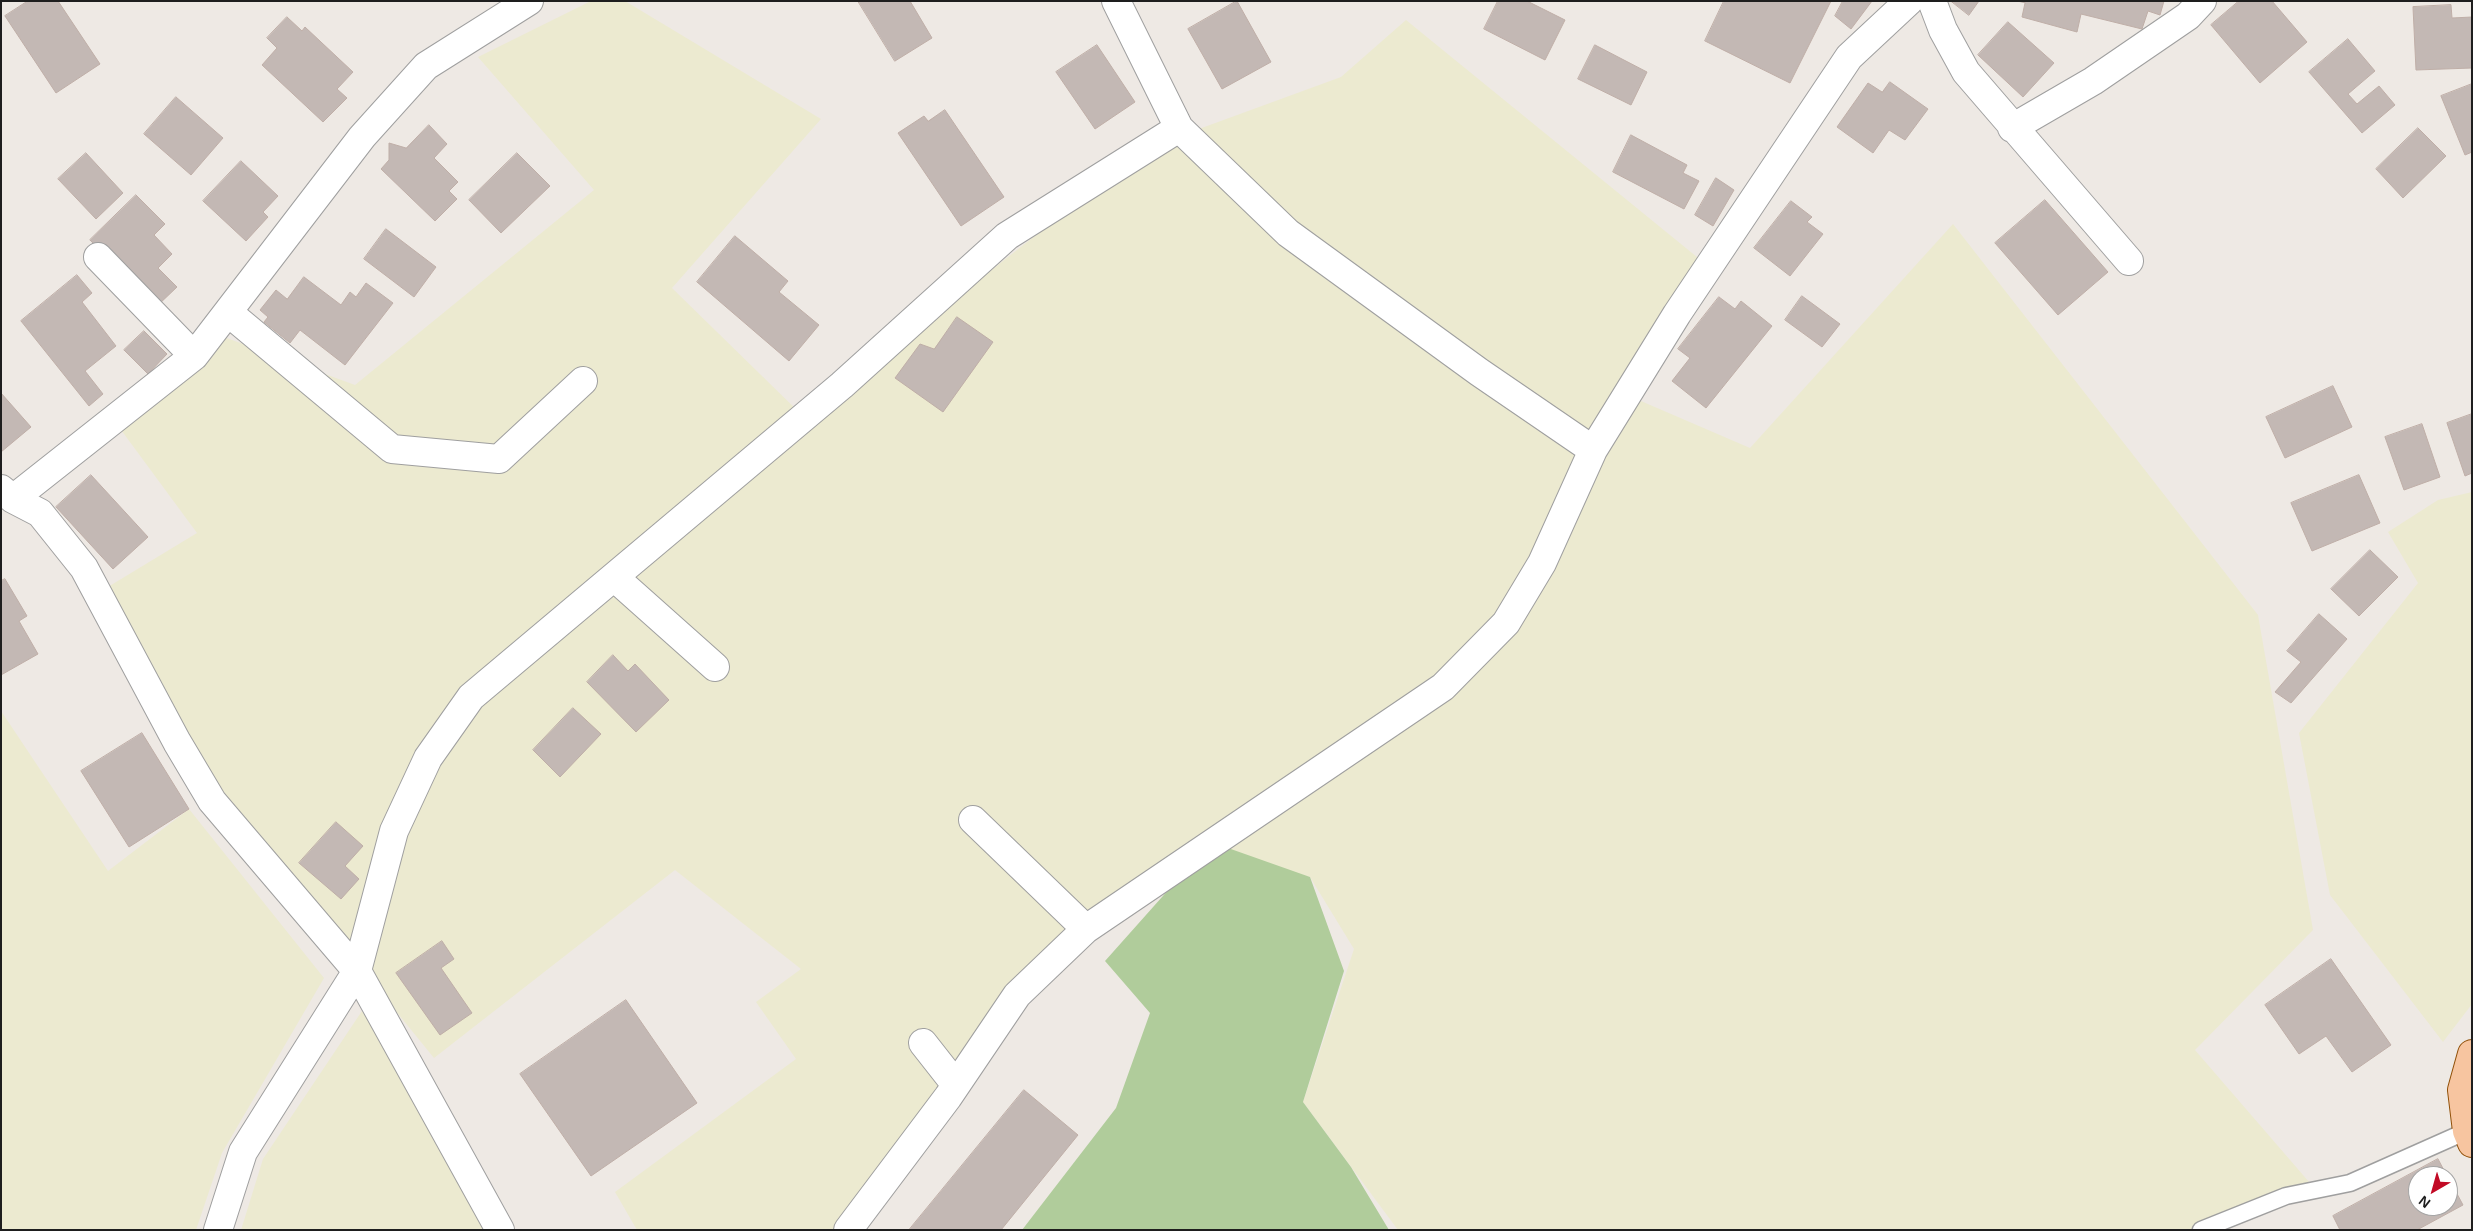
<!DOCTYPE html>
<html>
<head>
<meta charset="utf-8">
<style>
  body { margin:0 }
  #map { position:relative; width:2473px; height:1231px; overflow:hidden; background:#eee9e4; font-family:Helvetica,sans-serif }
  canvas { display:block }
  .frame { position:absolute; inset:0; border:2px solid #1e1e1e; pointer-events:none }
  .north { position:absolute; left:2408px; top:1166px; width:50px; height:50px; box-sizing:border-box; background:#fff; border:1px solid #a5a5a5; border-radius:50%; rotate:218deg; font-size:14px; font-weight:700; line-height:20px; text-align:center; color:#1e1e1e }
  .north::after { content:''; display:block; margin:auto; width:18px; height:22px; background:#c20a25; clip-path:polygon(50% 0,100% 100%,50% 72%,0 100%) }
</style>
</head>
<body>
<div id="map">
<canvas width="2473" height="1231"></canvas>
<div class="frame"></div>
<div class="north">N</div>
</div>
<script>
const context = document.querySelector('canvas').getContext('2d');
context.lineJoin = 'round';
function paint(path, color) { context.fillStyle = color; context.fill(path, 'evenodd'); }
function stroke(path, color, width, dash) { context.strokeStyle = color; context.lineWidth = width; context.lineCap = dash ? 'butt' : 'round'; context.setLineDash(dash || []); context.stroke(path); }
const farmland = new Path2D(`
  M591,1H625L821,119L672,288L804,417L1147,148L1341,77L1406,20L1708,266L1627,395L1750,448L1953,224L2258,615L2313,930L2195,1050L2316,1190L2215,1230H1398L1303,1102L1354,949L1310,877L1194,856L1086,929L851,1230H637L615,1192L796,1059L756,1002L801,969L675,870L434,1058L177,742L98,593L197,533L113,419L213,333L355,385L594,190L478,57Z
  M2472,492V1004L2443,1042L2330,895L2299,733L2418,583L2388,532L2438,500Z
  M1,711L108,871L189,809L324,978L222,1153L196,1230H1Z
  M362,1011L448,1135L511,1230H241L263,1159Z`);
const forest = new Path2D(`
  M1211,842L1310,877L1344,971L1303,1102L1351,1167L1389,1230H1022L1116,1108L1150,1013L1105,961Z`);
const building = new Path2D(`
  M28,1H58L100,64L56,93L5,16Z
  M858,1H910L932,38L895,61Z
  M1237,1L1271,62L1222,89L1188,29Z
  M1498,1H1527L1565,20L1545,60L1484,29Z
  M1724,1H1831L1790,83L1705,41Z
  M1843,1H1872L1851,29L1835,16Z
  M1951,1H1979L1969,15Z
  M2017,1H2164L2160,15L2148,11L2142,29L2081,14L2077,32L2022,17L2025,3Z
  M2239,1H2272L2307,42L2260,83L2211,25Z
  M2451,5L2452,18L2472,17V68L2416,70L2413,7Z
  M287,17L302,31L305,27L353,72L337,89L347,98L323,122L262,65L277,48L267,38Z
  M2008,22L2054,63L2023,97L1978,55Z
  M2348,39L2375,71L2348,94L2357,104L2379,86L2395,105L2362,133L2309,72Z
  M1097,45L1135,102L1095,129L1056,72Z
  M1595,45L1647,72L1631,105L1578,79Z
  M1890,82L1928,109L1905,140L1889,130L1873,153L1837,127L1868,83L1882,92Z
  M2472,84V152L2465,155L2441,96Z
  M176,97L223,138L191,175L144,134Z
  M945,110L1004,197L961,226L898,133L924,116L928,121Z
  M429,125L447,144L434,158L458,182L449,191L457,199L435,221L381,169L389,160V143L406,148Z
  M2418,128L2446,156L2403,198L2376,169Z
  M1631,135L1687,165L1683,173L1699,181L1684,209L1613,172Z
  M86,153L123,193L96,219L58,179Z
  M517,153L550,186L501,233L469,200Z
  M241,161L278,196L263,212L268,217L246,241L203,201Z
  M1716,178L1734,190L1713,226L1695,215Z
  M136,195L165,224L154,235L172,254L158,268L177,287L156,307L90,240Z
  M2045,200L2108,272L2058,315L1995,243Z
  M1791,201L1812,217L1807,222L1823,234L1790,276L1754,248Z
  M386,229L436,267L414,297L364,259Z
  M735,236L788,281L779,292L819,325L789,361L697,282Z
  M77,275L92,293L82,302L116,346L85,371L103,394L89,406L21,321Z
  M304,277L341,305L350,292L356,297L366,283L393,303L345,365L300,330L290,343L264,322L268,317L260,310L276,290L287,299Z
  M1802,296L1840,324L1822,347L1785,320Z
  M1719,297L1735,309L1741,301L1772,326L1706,408L1672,381L1690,358L1678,349Z
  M957,317L993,342L943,412L895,378L920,344L934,349Z
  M144,331L167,354L148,374L124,350Z
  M2333,386L2352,427L2285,458L2266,417Z
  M1,393L31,427L1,452Z
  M2472,414V473L2465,476L2447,423Z
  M2422,424L2440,477L2404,490L2385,437Z
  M91,475L148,537L113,569L56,507Z
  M2359,475L2380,523L2312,551L2291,503Z
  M2370,550L2398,577L2359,616L2331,589Z
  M5,579L27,616L19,621L38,654L1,675V581Z
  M2319,614L2347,639L2291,703L2275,692L2301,662L2287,651Z
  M613,655L628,671L635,664L669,700L636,732L587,682Z
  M573,708L601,734L560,777L533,750Z
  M142,733L189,809L129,847L81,771Z
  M336,822L363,846L345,866L359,879L341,899L299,863Z
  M442,941L454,959L441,968L472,1013L440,1035L396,973Z
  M2331,959L2391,1045L2352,1072L2326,1036L2299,1054L2265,1005Z
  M626,1000L697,1103L591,1176L520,1074Z
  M1024,1090L1078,1135L1001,1230H909Z
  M2438,1159L2447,1176H2418V1206H2448V1177L2463,1205L2417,1230H2340L2333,1216Z`);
const lane = new Path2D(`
  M2201,1230L2286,1196L2350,1183L2467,1131`);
const street = new Path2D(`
  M1116,1L1179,128L1288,233L1479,372L1593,450
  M1932,1L1943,30L1966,72L2129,261
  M2012,128L2093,81L2188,16L2202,1
  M98,257L194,356
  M229,313L392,449L499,459L583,381
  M1,489L13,499L40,513L84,568L177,742L212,801L357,971L500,1230
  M13,499L194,356L362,137L426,66L529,1
  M614,577L715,667
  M973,820L1086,929
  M923,1043L956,1085
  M218,1230L243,1152L357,971L394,831L428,758L471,697L842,385L1007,236L1179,128
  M848,1230L948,1097L1017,995L1086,929L1443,687L1506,623L1542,563L1593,450L1677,314L1849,57L1909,1`);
const primary = new Path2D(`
  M2472,1054L2462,1090L2467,1131L2472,1143`);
paint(farmland, '#ecead0');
paint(forest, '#b0cc9b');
paint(building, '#c3b8b4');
stroke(building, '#bfaea7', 1);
stroke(lane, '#9f9f9f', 19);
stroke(street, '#9f9f9f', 30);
stroke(primary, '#904f07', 30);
stroke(lane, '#fff', 16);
stroke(street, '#fff', 28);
stroke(primary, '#f7c5a0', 28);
</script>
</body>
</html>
